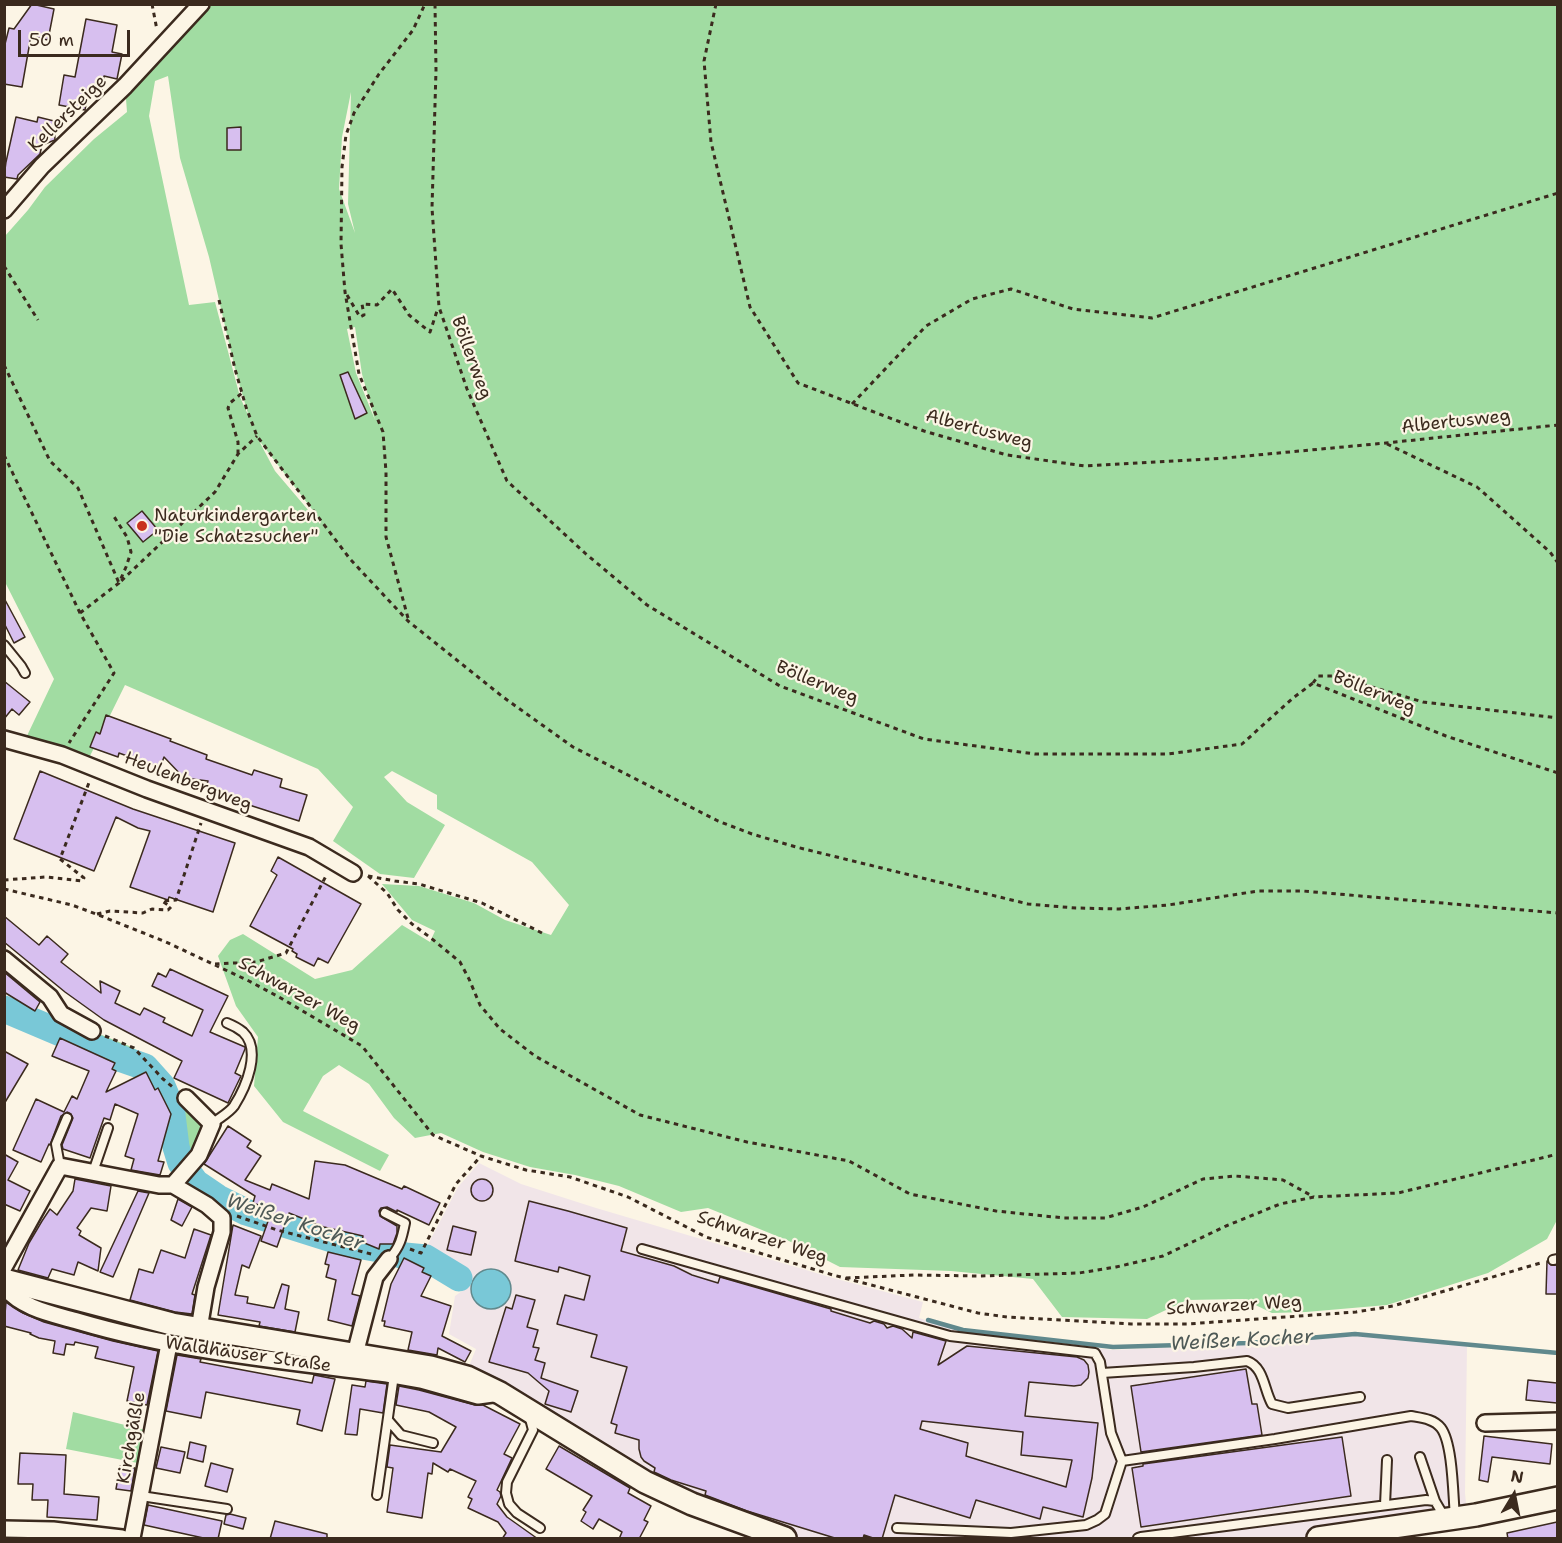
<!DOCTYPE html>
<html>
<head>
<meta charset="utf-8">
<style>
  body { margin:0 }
  #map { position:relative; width:1562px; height:1543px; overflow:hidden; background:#fcf5e5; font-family:"Shantell Sans",sans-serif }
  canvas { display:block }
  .frame { position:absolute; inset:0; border:6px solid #3b2a1e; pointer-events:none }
  .north { position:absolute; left:1484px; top:1465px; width:60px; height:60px; -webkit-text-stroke:4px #fcf5e5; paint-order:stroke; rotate:10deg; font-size:16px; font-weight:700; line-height:24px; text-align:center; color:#3b2a1e }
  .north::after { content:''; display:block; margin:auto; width:21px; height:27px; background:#3b2a1e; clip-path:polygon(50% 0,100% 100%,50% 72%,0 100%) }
  .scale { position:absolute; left:18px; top:30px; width:112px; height:27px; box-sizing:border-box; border:3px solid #3b2a1e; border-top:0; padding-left:8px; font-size:18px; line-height:21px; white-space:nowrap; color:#3b2a1e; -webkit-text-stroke:4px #fcf5e5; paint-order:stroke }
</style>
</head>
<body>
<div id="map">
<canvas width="1562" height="1543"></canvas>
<div class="frame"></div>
<div class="north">N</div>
<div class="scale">50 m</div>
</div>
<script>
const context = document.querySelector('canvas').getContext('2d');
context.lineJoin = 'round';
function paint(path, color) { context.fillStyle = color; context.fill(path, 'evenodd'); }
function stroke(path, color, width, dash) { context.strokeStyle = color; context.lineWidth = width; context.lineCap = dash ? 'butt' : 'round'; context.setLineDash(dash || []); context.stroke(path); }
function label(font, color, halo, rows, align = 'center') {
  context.font = font + ' "Shantell Sans",sans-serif'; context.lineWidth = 4.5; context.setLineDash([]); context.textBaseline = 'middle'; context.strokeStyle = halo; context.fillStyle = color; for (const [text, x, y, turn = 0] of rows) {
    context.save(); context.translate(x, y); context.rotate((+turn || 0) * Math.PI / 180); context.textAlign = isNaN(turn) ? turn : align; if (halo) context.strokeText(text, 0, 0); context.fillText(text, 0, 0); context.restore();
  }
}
const built = new Path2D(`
  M479,1163L521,1184L596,1208L833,1278L923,1302L919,1318L963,1332L1113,1350L1247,1344L1356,1336L1467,1346L1465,1493L1467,1514L1303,1538H798L767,1529L692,1500L466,1373L476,1349L449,1334L455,1296L462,1291V1278L423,1254L458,1187Z`);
const green = new Path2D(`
  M187,5H1557V1220L1547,1239L1488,1273L1387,1305L1306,1312L1272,1313L1243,1299L1187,1300L1147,1319L1062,1317L1033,1279L951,1271L840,1267L789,1241L708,1208L681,1212L619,1186L575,1175L530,1167L483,1152L441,1133L415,1138L394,1118L369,1084L339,1065L323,1076L303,1111L389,1155L380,1171L283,1122L254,1086L258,1037L236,1006L218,956L230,940L243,934L315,979L352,970L402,925L430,942L435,931L412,920L382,884L419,886L474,903L505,920L551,935L569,905L532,862L437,809V795L392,771L384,777L407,802L445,825L414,878L380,874L333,841L353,807L318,769L125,685L88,760L25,740L54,679L5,582V236L28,210L45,187L94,139L127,112L125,86L161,47ZM168,76L180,158L209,257L235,369L249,417L240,397L215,302L189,305L149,116L155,81ZM351,92L348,204L355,233L339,189L342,137ZM355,327L362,374L375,420L356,373L347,329ZM258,439L321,521L320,524L275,471Z
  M92,1031L134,1048L163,1079L212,1124L185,1169L181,1163L176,1147L171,1107L162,1086L145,1067L88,1044Z
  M73,1412L149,1431L143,1464L66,1449Z`);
const water = new Path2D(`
  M471 1289a20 20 0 1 1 40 0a20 20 0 1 1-40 0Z`);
const stream = new Path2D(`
  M928,1320L963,1330L1113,1347L1249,1343L1355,1334L1558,1353`);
const river = new Path2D(`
  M4,1009L122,1059L145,1067L162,1086L171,1107L176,1147L181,1163L196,1183L218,1198L246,1212L341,1242L385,1250L405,1256L426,1258L459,1278`);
const building = new Path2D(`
  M32,4L54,9L48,40L31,36L22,87L4,84V48L9,28L14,29Z
  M86,19L117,25L112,52L122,54L117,79L104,76L102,90L89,87L85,110L59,105L64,75L75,77Z
  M16,117L37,122L38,117L54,121L55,140L42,145L40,154L18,175L17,179L4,177L6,162Z
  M241,127V150H227V128Z
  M348,372L367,413L355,419L340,375Z
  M142,511L158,530L143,542L127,523Z
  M4,598L25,637L14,643L4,623Z
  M4,681L30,702L19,715L12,709L4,719Z
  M106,715L171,739L170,741L207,755L206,759L252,775L254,770L282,779L280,787L307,795L299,821L243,803L244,800L206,787L208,781L184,778L164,757L160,768L119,753L118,757L90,747L96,732L100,734Z
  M40,771L133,809L235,843L213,912L169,897L168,900L130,887L150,831L138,828L116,817L94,871L14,839Z
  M278,857L361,904L328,963L318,958L314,966L296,957L297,954L292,951L293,949L250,926L277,875L271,871Z
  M4,916L39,945L47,936L68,954L61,962L101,993L100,981L120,991L115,1003L140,1015L144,1008L165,1018L163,1022L192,1036L203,1010L152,986L158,973L166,977L170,969L228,996L210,1032L245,1047V1049L235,1073L241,1076L228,1103L174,1078L182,1061L104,1020L65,992L4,942Z
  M4,972L40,1002L35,1011L4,992Z
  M60,1038L115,1063L112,1069L116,1071L106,1092L146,1072L155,1090L158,1088L171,1114L158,1161L164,1162L160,1175L131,1170L134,1159L125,1156L138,1114L115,1104L110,1120L104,1118L90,1158L63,1149L62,1145L73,1118L71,1114L67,1112L61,1116L50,1145L49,1144L41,1162L13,1150L36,1099L64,1112L72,1096L77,1099L89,1071L52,1056Z
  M4,1051L28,1064L4,1104Z
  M228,1126L251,1141L247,1147L261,1156L245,1180L270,1190L272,1184L309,1199L315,1161L345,1165L402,1189L404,1186L440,1203L429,1225L397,1210V1212L387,1207L381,1208L379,1211L380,1216L397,1226V1233L393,1244H380L379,1249L362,1242L363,1236L324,1227L289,1213L277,1247L261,1241L272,1210L253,1203L255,1196L204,1164Z
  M4,1154L18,1162L8,1180L30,1191L20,1211L4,1204Z
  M75,1179L111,1186L107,1211L91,1208L77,1228L81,1231L79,1235L101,1248L98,1271L78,1262L74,1275L52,1269L48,1278L18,1270L29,1243L42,1221L50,1209L57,1215L73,1191Z
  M471 1190a11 11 0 1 1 22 0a11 11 0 1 1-22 0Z
  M138,1191L149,1193L113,1277L100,1272Z
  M178,1199L192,1207L182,1226L171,1220Z
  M529,1201L568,1211L627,1228L621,1251L674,1266L692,1275L718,1283L720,1277L831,1309V1311L870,1323L874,1321L884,1324L887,1328L893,1326L902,1329L912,1338L913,1332L946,1341L938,1365L967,1346L1077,1357L1084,1360L1088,1365L1089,1372L1088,1378L1081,1385L1074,1386L1029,1382L1025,1416L1098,1423L1092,1478L1083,1517L1043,1507L1040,1519L976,1500L970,1518L895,1495L882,1539H876L864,1535L863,1539H838L747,1511L705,1495L706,1491L671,1480L654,1472L655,1468L644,1461L641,1457L639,1449V1440L615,1433L617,1425L611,1423L627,1367L591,1357L597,1335L557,1324L565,1295L584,1300L590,1276L559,1267L558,1272L515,1261ZM922,1421L1023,1432L1021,1455L1072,1460L1066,1487L966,1456L968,1443L920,1429Z
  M233,1225L261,1236L249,1268L242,1265L235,1295L248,1297L247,1303L274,1308L282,1284L289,1286L285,1309L299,1312L295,1332L259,1326L260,1322L218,1315Z
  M453,1226L476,1232L471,1255L447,1250Z
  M194,1229L211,1235L192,1294L195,1295L192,1314L175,1312L130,1300L139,1269L153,1273L161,1250L185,1258Z
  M328,1252L361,1260L352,1294L360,1296L352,1326L328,1320L336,1280L326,1277L329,1265L325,1264Z
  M404,1258L424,1268L422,1272L431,1276L421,1296L451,1306L442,1336L471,1351L465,1362L438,1348L437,1355L408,1350L412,1332L384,1326L385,1321H382L391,1284Z
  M1547,1261L1551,1265H1557V1294H1546Z
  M516,1295L535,1300L527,1327L538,1330L533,1347L539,1348L535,1360L545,1363L541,1378L578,1391L571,1412L545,1404L549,1391L528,1373L489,1362L506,1307L512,1309Z
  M6,1302L23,1313L44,1322L113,1341L158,1351L147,1405L127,1401L134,1367L95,1358L98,1347L75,1342L74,1345L66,1344L64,1355L53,1353L55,1341L39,1338L30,1334L31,1333L4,1326Z
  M177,1355L201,1359L200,1362L312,1383L314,1375L335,1379L322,1431L297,1424L300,1410L206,1392L201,1418L166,1411Z
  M1246,1369L1252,1404H1257L1262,1435L1141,1452L1131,1386Z
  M1528,1380L1557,1383V1403L1526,1400Z
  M366,1381L387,1384L383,1413L360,1409L357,1435L345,1434L352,1385L365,1387Z
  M399,1386L419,1390L475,1405H483L520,1424L504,1454L512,1458L497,1490L500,1492L501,1496L497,1504L507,1517L538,1539H502L506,1533L498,1522L468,1508L472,1499L468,1497L476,1481L450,1469L448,1472L433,1463L432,1474L428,1473L422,1518L387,1512L393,1468L387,1467L390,1445L441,1452L456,1427L429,1412L396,1405Z
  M1484,1436L1552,1444L1550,1464L1492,1457L1488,1482L1479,1480Z
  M1342,1437L1351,1496L1141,1527L1132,1468L1143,1466V1464Z
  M190,1442L206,1446L203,1462L187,1458Z
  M559,1446L630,1488L628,1493L651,1506L644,1520L648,1522L639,1539H619L622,1532L599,1519L593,1529L581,1521L586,1512L583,1510L592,1496L546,1469Z
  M161,1447L185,1452L180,1473L156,1468Z
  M20,1453L66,1455L64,1494L99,1497L97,1520L47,1517L48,1500H32L33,1484H18Z
  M211,1463L233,1469L227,1492L205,1486Z
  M120,1466L135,1468L131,1491L116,1489Z
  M148,1505L222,1521L218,1539H208L144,1525Z
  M230,1514L246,1518L243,1529L224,1524L226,1515Z
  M275,1521L327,1534V1539H270Z
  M1557,1522V1539H1508L1507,1533Z`);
const path = new Path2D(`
  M152,4L157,30
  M435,4L436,70L432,208L439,307L467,389L507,481L586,554L647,605L780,686L924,739L1035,754H1168L1242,744L1293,698L1313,683L1446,736L1558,773
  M716,4L704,61L711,142L750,307L798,383L924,431L1007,455L1085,466L1225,458L1386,443L1558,425
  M4,266L38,320
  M347,295L360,317L364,315L362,304L377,305L392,289L409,315L430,332L438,308
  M219,300L235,369L246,407L257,436L350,559L408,621L503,697L573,747L718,821L752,834L796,847L1028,904L1076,908L1119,909L1168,905L1258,891H1303L1558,913
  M4,365L50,461L78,488L119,583L215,492L238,454L257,436
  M852,404L926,326L972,299L1011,289L1073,309L1152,318L1558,193
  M1387,444L1477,487L1550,552L1558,563
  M238,454V442L228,408L230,403L242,393
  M4,455L80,613L114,673L69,743
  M80,613L119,583L126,567L131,552L127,537L113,515
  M408,618L386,537V472L383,432L359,374L345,292L341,244L342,167L346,135L354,113L379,74L413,30L425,4
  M1313,683L1318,676H1335L1423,702L1558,718
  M368,876L387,893L398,910L412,924L431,938L460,962L469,979L480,1005L500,1029L535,1056L640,1115L747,1142L849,1161L910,1194L996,1211L1064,1218H1105L1143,1207L1203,1179L1235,1176L1283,1180L1314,1197
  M368,876L395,881L419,884L482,903L544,934
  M4,880L46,877L82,881L84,878L60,859L90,780
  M4,889L72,905L96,914L166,942L249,981L279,997L362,1046L433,1135L481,1156L526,1170L570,1177L628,1197L706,1237L833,1275L978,1313L1007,1317L1131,1324H1187L1356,1312L1393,1306L1544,1262
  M97,914L110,911L143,913L152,909L168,910L171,907L162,901L176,900L201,823
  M215,964L256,962L286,953L327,874
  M105,1036L134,1048L163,1079L175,1089
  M237,1216L277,1230L375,1255
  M410,1249L421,1253L456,1184L481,1156
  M846,1278L914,1275L980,1276L1079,1273L1116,1267L1163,1256L1226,1226L1280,1204L1314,1197L1398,1193L1558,1154`);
const lane = new Path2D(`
  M4,645L21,666L25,673
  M212,1124C219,1118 229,1113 234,1106C246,1087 262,1050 243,1032C238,1028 232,1025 227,1023
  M60,1166L56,1144L67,1118
  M93,1172L108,1128
  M385,1213L405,1223C402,1238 400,1247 389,1259
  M642,1249L950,1336L1095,1353L1100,1362L1111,1433L1122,1461L1105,1514L1097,1520L1086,1525L1011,1533L897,1528
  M1553,1260L1558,1259
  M1102,1373L1194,1367L1247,1361C1264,1367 1264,1390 1272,1404L1288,1408L1360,1397
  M529,1415L533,1430L507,1482L506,1493L509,1504L517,1513L540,1528
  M388,1420L401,1435L433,1443
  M1420,1457L1435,1501
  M1122,1461L1275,1439L1411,1416C1422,1418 1434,1419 1441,1428C1453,1444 1453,1496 1455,1517
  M377,1495L394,1375
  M141,1496L227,1509
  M1385,1505L1387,1460
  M1138,1538L1141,1537L1426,1500L1435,1501L1445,1518`);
const street = new Path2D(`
  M4,210L42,166L125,86L201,4
  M4,739L62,755L147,789L309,847L353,873
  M4,959L50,997L61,1014L92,1031
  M173,1185L207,1205L222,1218V1232L206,1287L199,1329
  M173,1185L199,1155L212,1124L186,1098
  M4,1267L60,1166L159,1185H173
  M4,1286C20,1308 52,1314 77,1321C178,1351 283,1361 387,1374L421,1380L478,1396L500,1393
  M355,1354L375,1277L389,1259
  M1485,1423L1558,1421
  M4,1529L53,1530L122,1538
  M132,1538L169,1344`);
const secondary = new Path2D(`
  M4,1280L172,1324L431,1367L467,1377L500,1393L645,1482L692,1504L785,1538
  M1318,1538L1476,1515L1558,1498`);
const markers = [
  [142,526,6,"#c8321e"]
];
const streetNames = [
  ["Kellersteige",68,114,-44],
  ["Böllerweg",471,358,70],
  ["Albertusweg",1456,422,-6],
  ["Albertusweg",979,430,15],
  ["Böllerweg",817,683,22],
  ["Böllerweg",1374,693,22],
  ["Heulenbergweg",188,782,21],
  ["Schwarzer Weg",299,995,29],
  ["Schwarzer Weg",762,1238,18],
  ["Schwarzer Weg",1234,1306,-3],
  ["Waldhäuser Straße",248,1355,8],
  ["Kirchgäßle",132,1438,-80]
];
const poiNames = [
  ["Naturkindergarten",154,516],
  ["\"Die Schatzsucher\"",154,537]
];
const waterNames = [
  ["Weißer Kocher",295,1223,18],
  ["Weißer Kocher",1242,1341,-3]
];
paint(built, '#f1e5e8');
paint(green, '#a1dca2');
paint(water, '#79c8d7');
stroke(water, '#60898d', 1.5);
stroke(stream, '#60898d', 4.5);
stroke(river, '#79c8d7', 27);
paint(building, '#d7bfef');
stroke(building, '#3b2a1e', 1.5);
stroke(lane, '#3b2a1e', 12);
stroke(street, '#3b2a1e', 20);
stroke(secondary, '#3b2a1e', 26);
stroke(path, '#3b2a1e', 3, [4.5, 4.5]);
stroke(lane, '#fcf5e5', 8);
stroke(street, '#fcf5e5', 15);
stroke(secondary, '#fcf5e5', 21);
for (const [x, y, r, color] of markers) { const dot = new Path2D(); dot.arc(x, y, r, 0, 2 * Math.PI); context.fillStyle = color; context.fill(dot); stroke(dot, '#fcf5e5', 2); }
label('18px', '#3b2a1e', '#fcf5e5', streetNames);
label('18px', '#3b2a1e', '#fcf5e5', poiNames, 'left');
label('italic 20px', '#4e5956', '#fcf5e5', waterNames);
</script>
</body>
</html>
